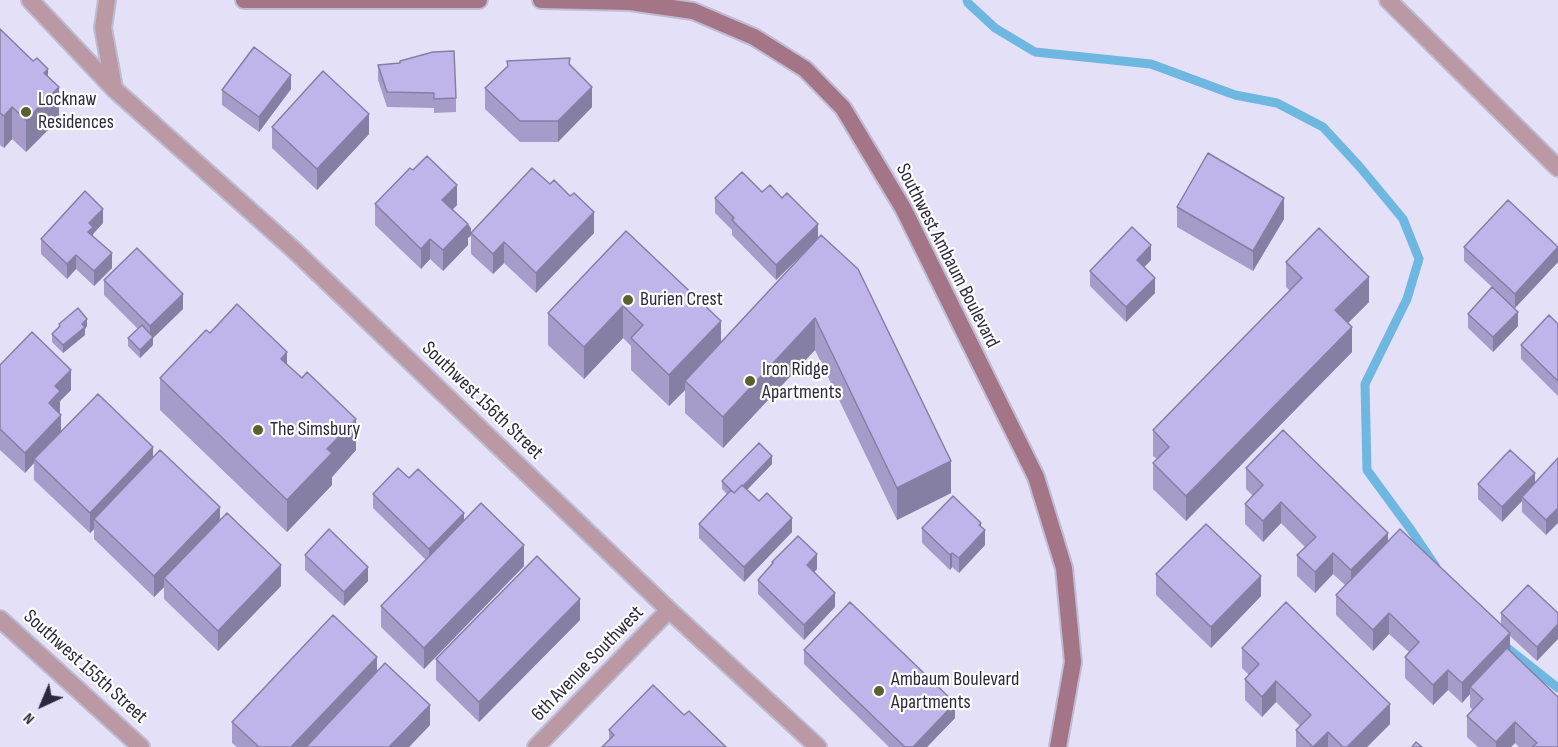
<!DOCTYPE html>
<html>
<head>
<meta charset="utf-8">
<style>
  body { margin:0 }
  #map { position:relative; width:1558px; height:747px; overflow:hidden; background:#e4e0f7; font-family:"Sofia Sans Condensed",sans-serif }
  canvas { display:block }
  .north { position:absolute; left:12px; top:675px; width:60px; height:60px; -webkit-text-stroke:4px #fff; paint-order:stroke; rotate:224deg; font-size:16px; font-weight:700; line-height:24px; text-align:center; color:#2d283e }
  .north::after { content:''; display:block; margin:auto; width:21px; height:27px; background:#2d283e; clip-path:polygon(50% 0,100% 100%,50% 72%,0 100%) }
</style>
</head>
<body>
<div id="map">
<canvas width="1558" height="747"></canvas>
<div class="north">N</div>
</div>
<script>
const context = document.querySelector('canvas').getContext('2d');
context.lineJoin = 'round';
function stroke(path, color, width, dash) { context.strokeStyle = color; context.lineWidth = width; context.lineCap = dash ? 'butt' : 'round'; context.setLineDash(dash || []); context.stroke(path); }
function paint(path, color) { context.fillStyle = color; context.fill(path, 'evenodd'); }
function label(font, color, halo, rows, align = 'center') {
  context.font = font + ' "Sofia Sans Condensed",sans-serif'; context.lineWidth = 4.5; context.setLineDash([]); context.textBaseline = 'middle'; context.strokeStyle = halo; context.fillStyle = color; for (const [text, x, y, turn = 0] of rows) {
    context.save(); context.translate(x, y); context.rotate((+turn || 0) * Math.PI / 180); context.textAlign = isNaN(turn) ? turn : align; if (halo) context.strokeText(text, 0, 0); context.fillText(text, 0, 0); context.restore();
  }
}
const stream = new Path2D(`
  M967,0L968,3L995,28L1035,52L1151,64L1235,95L1277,103L1323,127L1359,166L1403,219L1419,259L1407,299L1365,384L1367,470L1411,530L1436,567
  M1501,643L1558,688`);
const minor = new Path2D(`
  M30,0L114,89L293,249L669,610L818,747
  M107,0L103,28L114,88
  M1388,0L1558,168
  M0,619L141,747
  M536,747L669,610`);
const secondary = new Path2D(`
  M244,0H479
  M541,0L630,2L693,11L754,37L805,69L843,108L903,208L1036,477L1064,568L1073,662L1058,747`);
const wall = new Path2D(`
  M0,29L48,77L59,119L26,152L12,139L4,148L0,145Z
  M570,64L592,107L558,142H520L485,109V88Z
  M378,65L456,98V112L434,113V108L387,107L378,80Z
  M291,89L259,132L222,105V90Z
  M272,127L369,134L317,190L272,148Z
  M762,192L818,239L951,493L897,520L815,350L723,448L685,413V390L669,406L631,370V346L623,338L584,379L548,345V313L626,231L721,343L813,244L776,280L732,235V230L715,213V198Z
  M375,204L457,205L452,210L471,233H594L536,293L504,263L493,274L471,254V236L468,238V245L443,271L430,259L421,269L375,225Z
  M1177,207L1284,219L1253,271L1177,227Z
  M103,223L93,234V236L112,268L94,286L76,269L67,279L41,254V239Z
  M1464,247L1558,262L1515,308L1518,326L1493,352L1468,328V314L1492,287L1464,261Z
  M1151,260L1144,267L1155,293L1126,322L1090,286V271Z
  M1286,262L1369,302L1348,323L1352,352L1186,521L1153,489V463L1157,459L1153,456V430L1290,291L1286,287Z
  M104,280L183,309L153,338V345L140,358L128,346V338L138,329L104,295Z
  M59,324L87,326L85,329V335L63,353L52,342V334L59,327Z
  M1558,324V396L1521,359V345Z
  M210,333L287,365L356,450L332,477V485L287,532L160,410V378Z
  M0,365L71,390L60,401V412L59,413L61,431L153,457L220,520L281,586L218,651L164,599V587L154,597L94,539V529L90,533L34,480V463L25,473L0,450Z
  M1558,458L1546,535L1522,512V501L1502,522L1478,499V484L1535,483Z
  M772,464L747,490L792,532L744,582L699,538V524L727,494L722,489V481Z
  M1246,468L1388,542L1501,625V613H1558L1537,661L1510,636V652L1558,747H1519L1515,743L1511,747H1478L1467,737V716L1473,710L1470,707V694L1462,703L1448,690L1433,705L1405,678V657L1409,652L1389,634L1373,651L1336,615V595L1345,585L1333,574L1315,593L1297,576V555L1305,547L1281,523L1263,542L1245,524V504L1253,496L1246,489Z
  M409,478L464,521L524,566L424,669L381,627V606L426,560L373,508V494Z
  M981,526L985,545L959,573L952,567L950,570L922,543V528Z
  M305,555L368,581L344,606L305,570Z
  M772,562L817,569L814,572L835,607L804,640L758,594V580L772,565Z
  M1156,574L1261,596L1211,648L1156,595Z
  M580,620L479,722L436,680V659Z
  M1242,648L1390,724L1367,747H1296V730L1300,726L1276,702L1262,717L1245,700V679L1249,675L1242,668Z
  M804,650L955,718L927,747H889L804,664Z
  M377,672L430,725L409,747H237L232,743V722Z
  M684,715L609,740V730Z`);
const shadedWall = new Path2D(`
  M48,69V97L59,87V119L26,152V120L44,73Z
  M291,75V89L259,132V117Z
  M592,87V107L558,142V121Z
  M12,107V139L4,148V116Z
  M369,114V134L317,190V169Z
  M457,185V205L442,220V200Z
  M1284,198V219L1253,271V251Z
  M103,209V223L93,234V242L88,232L89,223Z
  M594,212V233L536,293V273Z
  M468,224L471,228V235L468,238V245L443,271V250Z
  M818,224V239L776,280V265Z
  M430,239V259L421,269V249Z
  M504,242V263L493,274V254Z
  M1151,245V260L1137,275V260Z
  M1558,247V262L1515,308V294Z
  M112,253V268L94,286V271Z
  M76,255V269L67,279V264Z
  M1369,277V302L1335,336V310Z
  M1155,278V293L1126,322V307Z
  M183,294V309L153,338V345L140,358V350L150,340V326Z
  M623,306V338L584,379V347Z
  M1518,312V326L1493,352V337Z
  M815,318V350L723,448V417Z
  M87,319V326L85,329V335L63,353V345Z
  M721,321V353L685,381V390L669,406V375Z
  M1352,327V352L1186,521V496Z
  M287,352V384L281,359Z
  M71,370V390L60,401V412L49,424V403L55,386Z
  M61,415V435L34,459V463L25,473V453Z
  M356,419V450L332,477V485L287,532V500L327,449Z
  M153,447V468L94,519V529L90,533V513Z
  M772,456V464L735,502V494Z
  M951,461V493L897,520V488Z
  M1535,473V487L1522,497V501L1502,522V507Z
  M1281,502V523L1263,542V521Z
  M220,507V528L164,578V587L154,597V576Z
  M1558,508V523L1546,535V520Z
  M464,513V528L429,563V549Z
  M792,518V532L744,582V567Z
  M981,523V535L985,530V545L959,573V558Z
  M1388,533V553L1351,591V570Z
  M524,545V566L424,669V648Z
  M952,553V567L950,570V555Z
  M1333,553V574L1315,593V572Z
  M817,554V569L807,580V565Z
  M281,565V586L218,651V631Z
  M368,567V581L344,606V592Z
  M1261,576V596L1211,648V627Z
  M835,593V607L804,640V625Z
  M580,599V620L479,722V702Z
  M1389,613V634L1373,651V630Z
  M1558,624V639L1537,661V647Z
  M1510,633V654L1470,687V694L1462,703V683Z
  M377,657V677L311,747H291Z
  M1448,670V690L1433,705V685Z
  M1276,681V702L1262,717V697Z
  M955,703V718L927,747H913Z
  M1390,704V724L1367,747H1347Z
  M430,705V725L409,747H389Z
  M1515,722V743L1511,747H1496V742Z
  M1328,732V747H1313Z`);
const building = new Path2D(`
  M0,29L33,61L37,58L48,69L44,73L59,87L26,120L12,107L4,116L0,113Z
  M254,47L291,75L259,117L222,90Z
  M454,51L456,98L434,99V93L387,92L378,65L400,63V61L433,52Z
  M570,58L569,64L592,87L558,121H520L485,88L508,66L507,61Z
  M323,71L369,114L317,169L272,127Z
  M1208,153L1284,198L1253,251L1177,207Z
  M427,156L457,185L442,200L468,224L443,250L430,239L421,249L375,204L410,168L413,170Z
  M532,168L550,184L554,180L570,196L574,193L594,212L536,273L504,242L493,254L471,233Z
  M742,172L762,192L770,185L782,198L787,193L818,224L776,265L732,220L734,218L715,198Z
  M85,191L103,209L89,223L93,227L88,232L112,253L94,271L76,255L67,264L41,239Z
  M1508,200L1558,247L1515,294L1464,247Z
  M1132,227L1151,245L1137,260L1155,278L1126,307L1090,271Z
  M1319,228L1369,277L1335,310L1352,327L1186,496L1153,463L1169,447L1153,430L1302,278L1286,262Z
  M626,231L721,321L669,375L631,338L643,325L623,306L584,347L548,313Z
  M821,235L858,269L951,461L897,488L815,318L723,417L685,381Z
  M137,248L183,294L150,326L104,280Z
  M1492,287L1518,312L1493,337L1468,314Z
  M237,304L287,352L281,359L302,378L307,372L356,419L327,449L332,453L287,500L160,378L206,330L210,333Z
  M78,308L87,319L82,324L85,327L63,345L52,334L60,326L59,324Z
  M1549,315L1558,324V381L1521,345Z
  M142,325L153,337L140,350L128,338Z
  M32,332L71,370L55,386L60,391L49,403L61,415L25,453L0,429V365Z
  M98,394L153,447L90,513L34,459Z
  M1283,430L1388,533L1351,570L1333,553L1315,572L1297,555L1316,537L1281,502L1263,521L1245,504L1263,485L1246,468Z
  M759,443L772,456L743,486L742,485L734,493L722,481Z
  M160,450L220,507L154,576L94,519Z
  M1510,450L1535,473L1502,507L1478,484Z
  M1558,458V508L1546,520L1522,497Z
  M398,468L409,478L418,469L464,513L429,549L373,494Z
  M742,485L759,501L767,493L792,518L744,567L699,524L731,490L734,493Z
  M953,496L981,523L979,525L985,530L959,558L952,553L950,555L922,528Z
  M481,503L524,545L424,648L381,606Z
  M227,513L281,565L218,631L164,578Z
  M1206,524L1261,576L1211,627L1156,574Z
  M329,529L368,567L344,592L305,555Z
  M1400,529L1510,633L1462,683L1448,670L1433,685L1405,657L1419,642L1389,613L1373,630L1336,595Z
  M798,536L817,554L807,565L835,593L804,625L758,580L773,563L772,562Z
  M537,556L580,599L479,702L436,659Z
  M1528,585L1558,613V624L1537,647L1501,613Z
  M850,602L955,703L913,747H905L804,650Z
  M1286,602L1390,704L1347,747H1343L1328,732L1313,747L1296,730L1311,715L1276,681L1262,697L1245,679L1259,664L1242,648Z
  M333,615L377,657L291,747H259L232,722Z
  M1507,648L1558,697V747H1532L1537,743L1515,722L1496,742L1467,716L1483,699L1470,687Z
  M385,663L430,705L389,747H306Z
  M653,685L684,715L689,711L726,747H602L614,735L609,730Z
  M1416,742L1422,747H1412Z`);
const markers = [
  [26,112,6,"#5b602e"],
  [628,300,6,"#5b602e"],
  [750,381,6,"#5b602e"],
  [258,430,6,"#5b602e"],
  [879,691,6,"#5b602e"]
];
const poiNames = [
  ["Locknaw",38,100],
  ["Residences",38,123],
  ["Burien Crest",640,300],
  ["Iron Ridge",762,370],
  ["Apartments",762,393],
  ["The Simsbury",270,430],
  ["Ambaum Boulevard",891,680],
  ["Apartments",891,703]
];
const streetNames = [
  ["Southwest Ambaum Boulevard",947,256,63],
  ["Southwest 156th Street",482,401,44],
  ["6th Avenue Southwest",588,664,-46],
  ["Southwest 155th Street",85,667,42]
];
stroke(stream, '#6db7e0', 9);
stroke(minor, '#bfbbd2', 20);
stroke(secondary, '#bfbbd2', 20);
stroke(minor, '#ba99a5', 16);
stroke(secondary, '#a47587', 16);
paint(wall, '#a59cca');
paint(shadedWall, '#867fa4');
paint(building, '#c0b5eb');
stroke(building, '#867fa4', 1.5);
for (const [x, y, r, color] of markers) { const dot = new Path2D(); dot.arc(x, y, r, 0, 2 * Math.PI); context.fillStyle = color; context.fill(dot); stroke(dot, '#fff', 2); }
label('20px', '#2d283e', '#fff', poiNames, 'left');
label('20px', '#2d283e', '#fff', streetNames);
</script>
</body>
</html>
